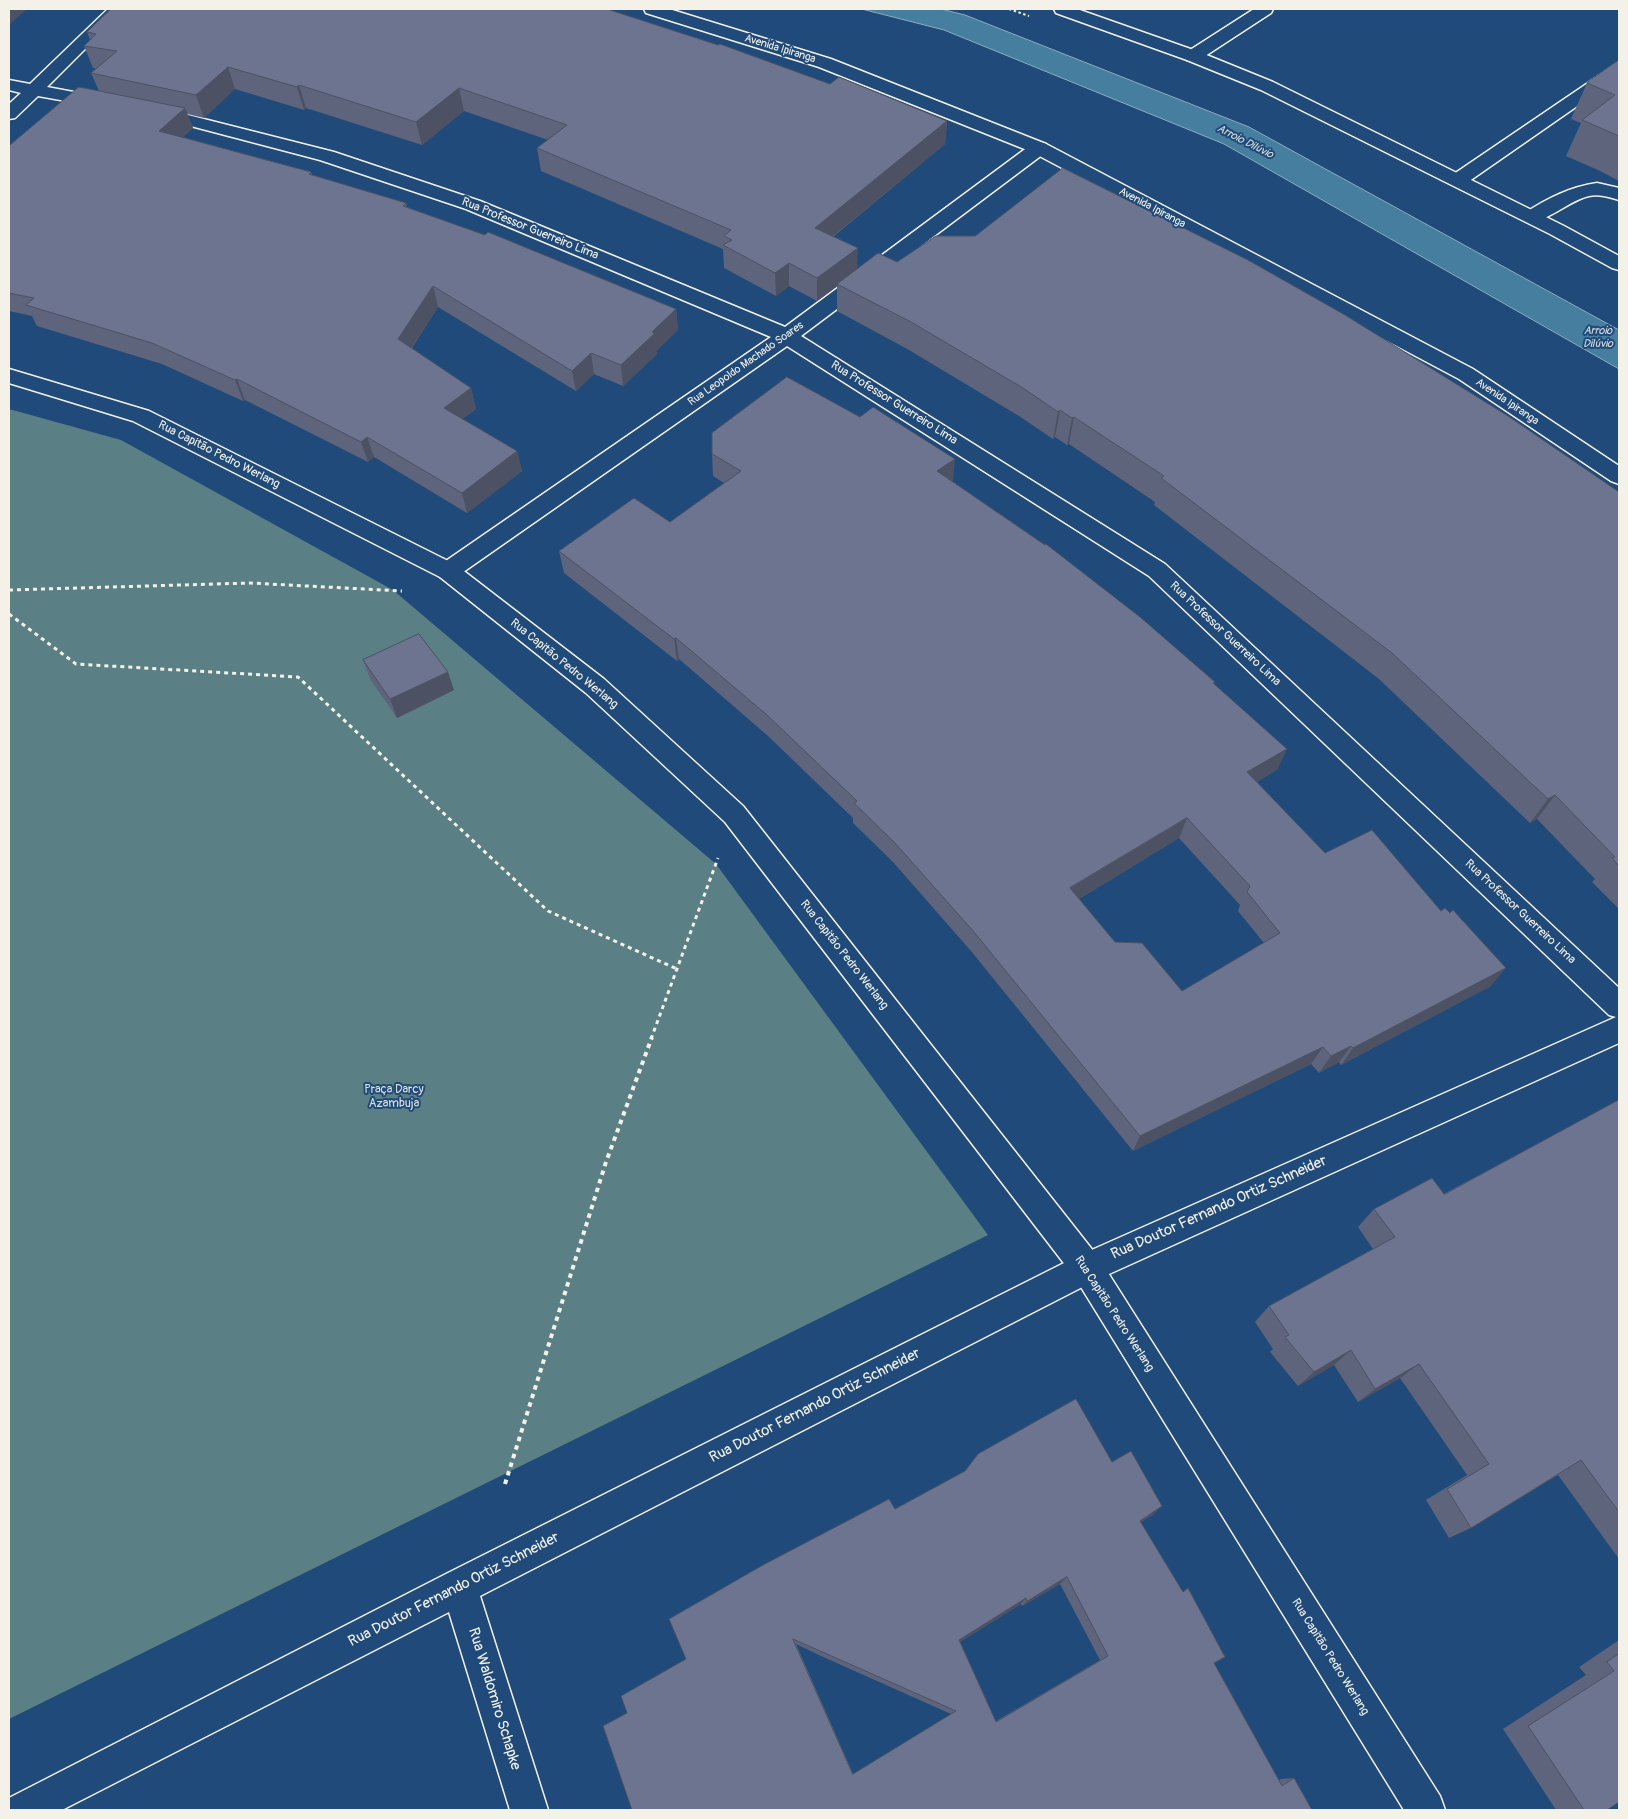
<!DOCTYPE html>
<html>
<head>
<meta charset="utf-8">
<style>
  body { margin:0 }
  #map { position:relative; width:1628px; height:1819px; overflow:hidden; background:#1f4a7a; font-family:Pangolin,sans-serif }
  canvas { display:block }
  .frame { position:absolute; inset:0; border:10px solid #f4f1e8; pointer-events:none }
</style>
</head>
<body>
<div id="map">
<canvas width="1628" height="1819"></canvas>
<div class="frame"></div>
</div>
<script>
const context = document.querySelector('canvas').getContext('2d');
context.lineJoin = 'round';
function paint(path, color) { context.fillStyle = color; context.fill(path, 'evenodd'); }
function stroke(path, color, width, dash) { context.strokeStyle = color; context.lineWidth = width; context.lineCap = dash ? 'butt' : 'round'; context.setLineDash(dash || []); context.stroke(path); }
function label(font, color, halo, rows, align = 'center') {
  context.font = font + ' Pangolin,sans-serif'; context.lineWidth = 4; context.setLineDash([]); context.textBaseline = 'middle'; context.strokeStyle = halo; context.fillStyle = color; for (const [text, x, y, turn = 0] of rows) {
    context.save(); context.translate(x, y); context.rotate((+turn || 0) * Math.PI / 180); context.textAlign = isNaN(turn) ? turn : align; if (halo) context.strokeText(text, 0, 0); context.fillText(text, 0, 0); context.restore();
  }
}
const green = new Path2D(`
  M9,409L121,440L393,590L716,864L988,1235L9,1719Z`);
const water = new Path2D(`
  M862,9H941L965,15L1249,127L1619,330V369L1224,144L944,30Z`);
const pathFar2 = new Path2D(`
  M1009,9L1029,16`);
const pathFar1 = new Path2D(`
  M9,590L250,583L402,591
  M9,614L76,664L298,677L548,911L677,969
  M651,1039L718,858`);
const path = new Path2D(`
  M505,1484L606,1162L652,1037`);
const service = new Path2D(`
  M1619,65V77L1465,184L1458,186L1451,184L1449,180L1451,176L1613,66Z
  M1597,183L1619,188V200C1609,197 1600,194 1589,196C1569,200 1543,226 1525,221L1522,217L1525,213C1548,198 1570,187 1597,183Z`);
const minor = new Path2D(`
  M108,9H125L47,87L111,99L114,103L111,107L105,108L38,96L15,118L9,119V104L21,93L9,90V80L30,84Z
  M1254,9H1273L1271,13L1199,60L1193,61L1187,60L1184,56L1187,52Z
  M153,108L188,115L334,152L480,201L785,327L1032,144L1039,142L1046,144L1048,148L1046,152L801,336L1165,564L1619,988V1043L1098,1279L480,1596L548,1810H510L449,1612L62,1810H9V1798L446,1574L1076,1257L1616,1017L1609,1015L1149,576L787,346L456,577L448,579L440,577L436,571L440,565L771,337L466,209L320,160L187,125L147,117L144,113L147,109Z`);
const tertiary = new Path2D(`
  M9,369L149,411L456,565L604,679L743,806L1098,1257L1440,1796L1445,1810H1404L1076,1279L725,822L586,693L440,577L133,421L9,383Z`);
const secondary = new Path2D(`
  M644,9H669L831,59L1046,144L1473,369L1619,466V484L1611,481L1459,379L1032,152L819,67L646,13Z
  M1054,9H1077L1199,52L1273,82L1564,226L1619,256V270L1612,268L1550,234L1261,90L1187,60L1056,13Z`);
const wall = new Path2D(`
  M87,32L830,84L947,121L945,144L833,237L857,269L897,262L1619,492V909L1592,882L1595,879L1537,819L1530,823L1379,679L1154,505L1155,502L1069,444L1067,445L1055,437L1053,439L1019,416L909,350L837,311V286L817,301L789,286L776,296L724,268L723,249L541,171L537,148L548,140L464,111L422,145L306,108L304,110L235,89L204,118L187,114L193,128L183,137L311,172L312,175L406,203L407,207L676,309L678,330L656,351L657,354L623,386L594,374L576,391L438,307L412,348L471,388L476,409L462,419L517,451L522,471L467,513L374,457L368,462L245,400L243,401L162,364L37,326L32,316L9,311V146L99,91L91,73L96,69L93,68L84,46L90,40Z
  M1619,60V181L1600,171L1566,156L1581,123L1571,119L1587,83Z
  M712,454L953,482L1215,682L1214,684L1278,769L1257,782L1325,853L1491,986L1341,1065L1339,1062L1319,1073L1311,1064L1133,1151L971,951L893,862L853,823V818L768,736L679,659L677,661L564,573L559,551L670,522L724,483L713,476ZM1179,838L1240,905L1238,911L1264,943L1182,991L1115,942L1079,899Z
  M363,660L454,690L397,718L370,679Z
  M1619,1100V1559L1558,1475L1471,1528L1449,1538L1426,1500L1467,1475L1400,1378L1358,1402L1334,1365L1298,1386L1270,1352L1273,1349L1255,1322L1269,1306L1373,1249L1358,1227L1374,1209L1444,1194Z
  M1112,1462L1154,1514L1141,1522L1214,1663L1279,1780L1281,1779L1294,1778L1312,1810H632L627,1713L686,1659L895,1509ZM1060,1584L1100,1660L996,1721L960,1642L1021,1604L1022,1606ZM796,1644L821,1656L951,1714L853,1774Z
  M1619,1640V1802L1607,1810H1556L1503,1729L1586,1675L1579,1667Z`);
const shadedWall = new Path2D(`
  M9,9H27L9,25Z
  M228,67L235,89L204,118L196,95Z
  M299,85L306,108L304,110L297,87Z
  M459,88L464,111L422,145L416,122Z
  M185,108L193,128L168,152L159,131Z
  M947,121L945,144L815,251V228Z
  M858,248L857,271L837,284V286L817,301V278Z
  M789,263V286L776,296L775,273Z
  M433,286L438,307L404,359L398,339Z
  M676,309L678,330L656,351L657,354L623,386L621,365L652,332Z
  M591,353L594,374L576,391L572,371Z
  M237,379L245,400L243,401L235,380Z
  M471,388L476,409L449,428L444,408Z
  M1060,410L1055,437L1053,439L1058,412Z
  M1074,417L1069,444L1067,445L1072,418Z
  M367,437L374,457L368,462L361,442Z
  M517,451L522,471L467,513L462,493Z
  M955,459L953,482L937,471Z
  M676,638L679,659L677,661L674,639Z
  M448,672L454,690L397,718L390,699Z
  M1287,749L1278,769L1239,793L1247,772Z
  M1555,795L1537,819L1530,823L1548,799Z
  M1187,818L1179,838L1065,907L1070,888Z
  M1506,968L1491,986L1341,1065L1353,1048Z
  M1351,1046L1339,1062L1319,1073L1331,1056Z
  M1323,1047L1311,1064L1133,1151L1140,1136Z
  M1351,1350L1334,1365L1298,1386L1314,1372Z
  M1419,1364L1400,1378L1358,1402L1375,1389Z
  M1162,1506L1154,1514L1132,1528L1140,1521Z
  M1067,1577L1060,1584L1022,1606L1027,1601Z
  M1026,1598L1021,1604L955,1645L959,1640Z`);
const building = new Path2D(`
  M111,9H607L718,45L720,44L830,84L839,77L947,121L815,228L858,248L817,278L789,263L775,273L723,245L732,240L724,236L731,230L537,148L567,125L459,88L416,122L299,85L297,87L228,67L196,95L91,73L117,51L84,46L96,34L87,32Z
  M1619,60V136L1582,120L1615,95L1587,83Z
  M79,87L185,108L159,131L311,172L309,174L406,203L403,206L485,235L488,232L676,309L652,332L655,333L621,365L591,353L572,371L433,286L398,339L471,388L444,408L517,451L462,493L367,437L361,442L237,379L235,380L152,343L26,305L34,298L9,293V146Z
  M1063,168L1248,260L1345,315L1508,416L1619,492V866L1612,858L1615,857L1555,795L1548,799L1392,653L1161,478L1164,476L1074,417L1072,418L1060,410L1058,412L1023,388L911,322L837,284L878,253L897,262L936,236H975Z
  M787,377L860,417L873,407L955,459L937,471L1045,545L1046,544L1140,617L1215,682L1213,683L1287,749L1247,772L1325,853L1372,830L1441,911L1445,908L1450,913L1453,910L1506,968L1353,1048L1351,1046L1331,1056L1323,1047L1140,1136L974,932L895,843L854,803L857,801L767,715L676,638L674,639L559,551L634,498L670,522L741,471L712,454V433ZM1187,818L1250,886L1247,892L1280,933L1182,991L1142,943L1115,942L1070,888Z
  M419,634L448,672L390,699L363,660Z
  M1619,1100V1512L1581,1460L1471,1528L1447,1489L1489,1464L1419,1364L1375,1389L1351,1350L1314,1372L1285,1337L1289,1335L1269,1306L1395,1237L1374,1209L1432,1178L1444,1194Z
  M1076,1399L1112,1462L1131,1451L1162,1506L1140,1521L1183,1592L1188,1588L1225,1657L1214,1663L1282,1786L1294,1778L1312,1810H632L603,1726L627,1713L621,1696L686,1659L669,1619L763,1565L889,1499L895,1509L965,1471L978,1454ZM1067,1577L1108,1656L996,1722L959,1640L1026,1598L1027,1601ZM793,1639L956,1711L853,1774Z
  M1619,1654V1802L1607,1810H1584L1528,1726L1614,1671L1607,1662Z`);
const farStreetnames = [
  ["Avenida Ipiranga",780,49,17],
  ["Avenida Ipiranga",1152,208,28],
  ["Rua Leopoldo Machado Soares",746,364,-35],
  ["Avenida Ipiranga",1507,402,34]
];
const farWaternames = [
  ["Arroio Dilúvio",1245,142,27],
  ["Arroio",1598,331],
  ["Dilúvio",1598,344]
];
const streetNames = [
  ["Rua Professor Guerreiro Lima",530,229,22],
  ["Rua Professor Guerreiro Lima",894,403,32],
  ["Rua Capitão Pedro Werlang",219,455,27],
  ["Rua Professor Guerreiro Lima",1225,634,43],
  ["Rua Capitão Pedro Werlang",564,664,39],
  ["Rua Professor Guerreiro Lima",1520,912,43],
  ["Rua Capitão Pedro Werlang",844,955,52],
  ["Rua Capitão Pedro Werlang",1114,1314,57],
  ["Rua Capitão Pedro Werlang",1330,1657,58]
];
const parkNames = [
  ["Praça Darcy",394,1090],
  ["Azambuja",394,1104]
];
const nearStreetnames = [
  ["Rua Doutor Fernando Ortiz Schneider",1219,1208,-24],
  ["Rua Doutor Fernando Ortiz Schneider",815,1406,-27],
  ["Rua Doutor Fernando Ortiz Schneider",454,1590,-27],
  ["Rua Waldomiro Schapke",494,1699,73]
];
paint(green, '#5a8085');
paint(water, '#467e9f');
stroke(water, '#8cacbc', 1);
stroke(service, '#f4f1e8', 3);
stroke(minor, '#f4f1e8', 3);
stroke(tertiary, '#f4f1e8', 3);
stroke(secondary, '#f4f1e8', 3);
stroke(pathFar2, '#f4f1e8', 2, [2.5, 2.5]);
stroke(pathFar1, '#f4f1e8', 3, [4, 4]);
stroke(path, '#f4f1e8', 4, [4.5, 4.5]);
paint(service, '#1f4a7a');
paint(minor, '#1f4a7a');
paint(tertiary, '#1f4a7a');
paint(secondary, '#1f4a7a');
paint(wall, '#5e647b');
paint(shadedWall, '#4c5164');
paint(building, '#6d748f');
stroke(building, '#4c5164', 1);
label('11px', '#f4f1e8', '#1f4a7a', farStreetnames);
label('italic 11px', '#dae0dd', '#1f4a7a', farWaternames);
label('12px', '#f4f1e8', '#1f4a7a', streetNames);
label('12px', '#dde0d9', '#1f4a7a', parkNames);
label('15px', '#f4f1e8', '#1f4a7a', nearStreetnames);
</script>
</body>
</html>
